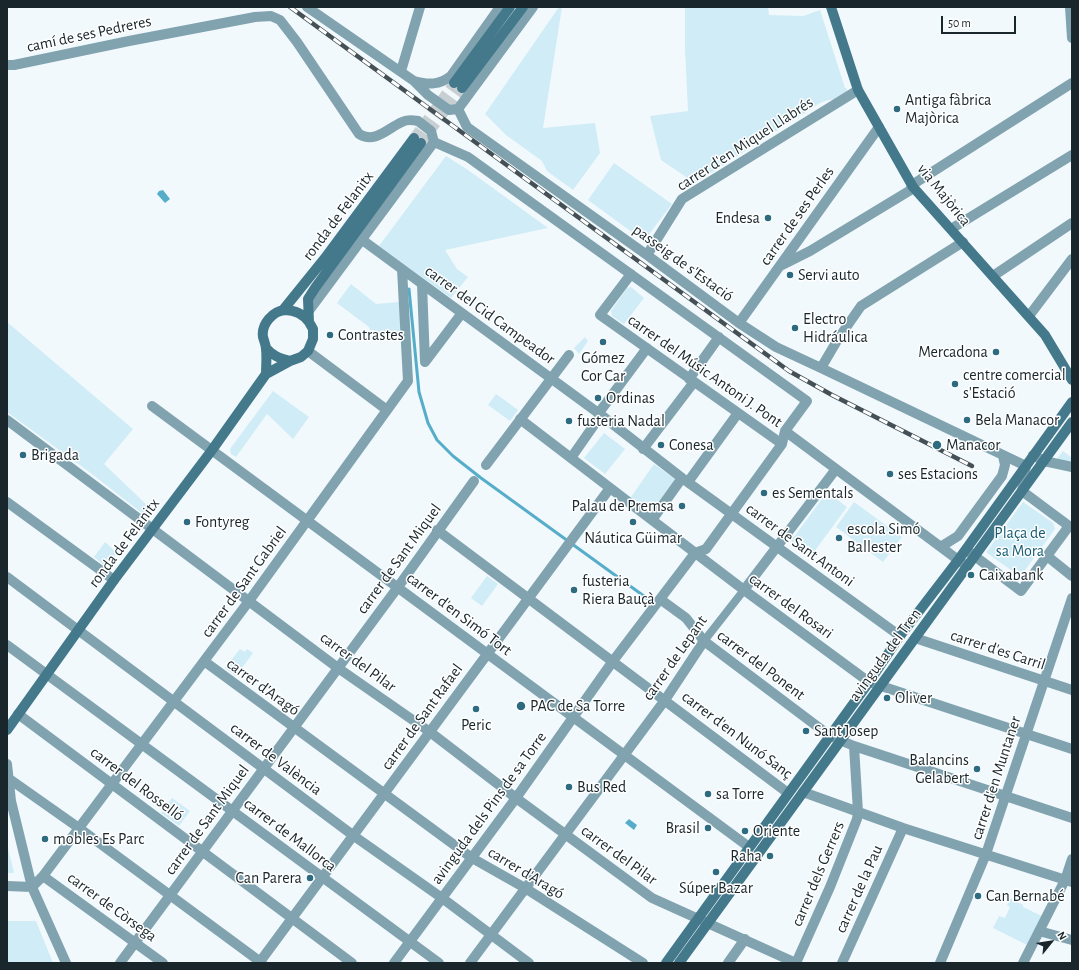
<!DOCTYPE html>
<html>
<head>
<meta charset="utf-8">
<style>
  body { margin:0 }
  #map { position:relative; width:1079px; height:970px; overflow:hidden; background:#f2f9fc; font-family:"Alegreya Sans",sans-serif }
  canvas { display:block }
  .frame { position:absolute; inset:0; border:8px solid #19272c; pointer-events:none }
  .north { position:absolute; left:1031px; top:922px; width:40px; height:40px; -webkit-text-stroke:3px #fff; paint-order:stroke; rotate:60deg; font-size:11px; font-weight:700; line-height:16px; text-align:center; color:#19272c }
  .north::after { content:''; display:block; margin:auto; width:14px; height:18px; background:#19272c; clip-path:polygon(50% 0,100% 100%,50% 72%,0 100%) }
  .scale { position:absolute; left:941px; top:16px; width:75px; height:18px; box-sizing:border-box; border:2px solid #19272c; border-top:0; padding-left:5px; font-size:12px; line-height:14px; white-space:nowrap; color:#19272c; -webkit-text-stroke:3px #fff; paint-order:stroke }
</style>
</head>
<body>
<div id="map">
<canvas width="1079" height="970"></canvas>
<div class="frame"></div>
<div class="north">N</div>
<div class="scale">50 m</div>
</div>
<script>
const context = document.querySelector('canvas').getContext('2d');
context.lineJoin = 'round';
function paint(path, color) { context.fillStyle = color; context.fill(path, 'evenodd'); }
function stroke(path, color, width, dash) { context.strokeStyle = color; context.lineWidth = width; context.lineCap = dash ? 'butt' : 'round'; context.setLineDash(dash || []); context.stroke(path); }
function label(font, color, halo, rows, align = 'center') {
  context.font = font + ' "Alegreya Sans",sans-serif'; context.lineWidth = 3; context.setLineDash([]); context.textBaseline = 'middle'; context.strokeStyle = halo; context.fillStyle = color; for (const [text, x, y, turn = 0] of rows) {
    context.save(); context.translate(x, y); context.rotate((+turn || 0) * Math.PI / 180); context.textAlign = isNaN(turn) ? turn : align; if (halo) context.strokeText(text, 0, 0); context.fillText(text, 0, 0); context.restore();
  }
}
const green = new Path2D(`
  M559,7H562L543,128L595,123L600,153L573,190L547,171L542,161L506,135L485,114Z
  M685,7H768L769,15L803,16L820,10L845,88H846L848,92L841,99L828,100L820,103L695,183L661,160L650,116L688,111L685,49Z
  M446,156L468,170L548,228L445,250L457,269L468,277L451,298L379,246Z
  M614,163L672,204L644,241L588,200Z
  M351,284L376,304L399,302L402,332L379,334L376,335L374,333V330H370L369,327L337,303Z
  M631,287L644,298L624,324L612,316L611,311L627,288Z
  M7,322L133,429L104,464L150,508L146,512L142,513L88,471L7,412Z
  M585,337L588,341L579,354L574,348Z
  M273,391L309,417L293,439L267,414L236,457L231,454L230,449Z
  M496,394L518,410L510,421L488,405Z
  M604,433L625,449L605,474L584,458Z
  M1063,451L1072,458V464L1055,461Z
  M654,464L675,479L652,511L631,497Z
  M827,492L847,507L811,556L791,541Z
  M854,502L902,537L883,562L836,527Z
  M1023,502L1053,523L1055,529L1023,573L1018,575L987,553V551Z
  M105,542L117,553L108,565H104L94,557Z
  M487,576L498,584L482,606L471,598Z
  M240,649L245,652L247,649L253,653L236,676L225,668Z
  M172,798L190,811L179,826L161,813Z
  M7,844L14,873H7Z
  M1011,898L1023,905V907L1046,918L1031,947L993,928L999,916L1005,918L1010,907L1007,905Z
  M7,921H36L53,963H7Z`);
const water = new Path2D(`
  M163,190L170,199L165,203L157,194L159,191Z
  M629,819L637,825L634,830L625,823Z`);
const stream = new Path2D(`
  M409,289L419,392L428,423L437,440L453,456L481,478L648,599`);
const secondaryTunnel = new Path2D(`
  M414,138L454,83
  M421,143L462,88`);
const pedestrian = new Path2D(`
  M704,641L744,590`);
const minor = new Path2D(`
  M307,7L414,81L428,95L449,110L458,109
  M533,7L458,109L467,127L647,255L739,323L776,347L821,368L1026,466L1022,491L1069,526L1021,591L968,551
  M1070,7L1072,38
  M7,65H14L129,41L255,17L271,16L280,20L297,42L359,134C375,144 388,128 402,122C407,119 413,120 418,121L431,131L434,142
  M401,71L420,7
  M414,81C429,85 439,85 451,76L500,7
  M434,142L468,157L807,401L785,431L782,444L600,315L631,274
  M951,229L1072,155
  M361,239L601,415L682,478L900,636
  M647,255L682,199L858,90
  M780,266L810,251L909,191L915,183L1072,83
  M993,276L1072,223
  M422,284L425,362L462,313
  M308,312L434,142
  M1029,316L1072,259
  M739,323L879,127
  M308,351L387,410
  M821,368L838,339L861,306L963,242
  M689,379L719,337
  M152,406L749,847
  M598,414L647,348
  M520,419L652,520L682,478
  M7,420L338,668L430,732L516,798L652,898L796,963
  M785,431L965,565
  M643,449L694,382
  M1033,455L1044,461L1072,467
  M571,458L601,415
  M486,465L569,355
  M688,482L738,413
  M7,502L114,580
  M652,520L744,590L869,682L1072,749
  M437,530L788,793
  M942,546L958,536L1002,476L1005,465L1003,456
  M1047,556L1072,576
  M7,577L354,836L442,898L529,963
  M744,590L836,469
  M660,599L686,618L704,641L830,736L854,746L1072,818
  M915,638L1072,690
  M7,645L439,963
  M204,661L472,858L525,888L643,963
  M18,714L352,963
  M7,764L11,801L32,887L66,963
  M8,778L79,828L262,963
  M803,792L903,828L1072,882
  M43,876L163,963
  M7,886L32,887L43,876L249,601L408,381L402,269
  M1039,931L1072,940
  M120,963L398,587L474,481
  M259,963L610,488
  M394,963L516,798L613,661L695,553L706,549L782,444
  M470,963L665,700L704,641
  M728,963L745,939
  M796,963L830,887L857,819L858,812L854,746
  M842,963L903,828
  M940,963L986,854L1072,598
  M1023,963L1065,880L1072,859`);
const secondary = new Path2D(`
  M831,7L858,90L913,187L1045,335L1072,380
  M454,83L510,7
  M462,88L523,7
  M283,310L325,258L414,138
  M266,348C273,356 279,358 290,361
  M266,374C266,366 267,357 266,349C266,345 264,341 263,337C261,324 273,311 285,310C295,310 303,314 309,322
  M7,730L114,580L212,450L266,374L290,361L301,357L308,351L313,339V329L309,322L308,299L315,288L421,143
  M666,963L869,682L900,636L959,559L1072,402
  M679,963L1072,422`);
const rail = new Path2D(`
  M290,7L789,371L832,395L972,466`);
const markers = [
  [897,109,4,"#2c6b80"],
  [768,218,4,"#2c6b80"],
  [790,275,4,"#2c6b80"],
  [795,328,4,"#2c6b80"],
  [330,335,4,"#2c6b80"],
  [603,342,4,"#2c6b80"],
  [996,352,4,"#2c6b80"],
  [955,384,4,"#2c6b80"],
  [598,398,4,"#2c6b80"],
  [967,420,4,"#2c6b80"],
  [569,421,4,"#2c6b80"],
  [661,445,4,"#2c6b80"],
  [937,445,5,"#2c6b80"],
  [23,455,4,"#2c6b80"],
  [890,474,4,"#2c6b80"],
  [764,493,4,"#2c6b80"],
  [682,506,4,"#2c6b80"],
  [187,522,4,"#2c6b80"],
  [633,522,4,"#2c6b80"],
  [839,538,4,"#2c6b80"],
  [971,575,4,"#2c6b80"],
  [574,590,4,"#2c6b80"],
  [887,698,4,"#2c6b80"],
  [521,706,5,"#2c6b80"],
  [476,709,4,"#2c6b80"],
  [806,731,4,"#2c6b80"],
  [977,769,4,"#2c6b80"],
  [569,787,4,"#2c6b80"],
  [708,794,4,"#2c6b80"],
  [708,828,4,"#2c6b80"],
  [745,831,4,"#2c6b80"],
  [45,839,4,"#2c6b80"],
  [770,856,4,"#2c6b80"],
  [716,872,4,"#2c6b80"],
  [310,878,4,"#2c6b80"],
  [978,896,4,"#2c6b80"]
];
const streetNames = [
  ["camí de ses Pedreres",89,34,-12],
  ["carrer d'en Miquel Llabrés",745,144,-33],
  ["via Majòrica",944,195,51],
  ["ronda de Felanitx",338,216,-53],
  ["carrer de ses Perles",797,216,-55],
  ["passeig de s'Estació",683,263,36],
  ["carrer del Cid Campeador",490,315,36],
  ["carrer del Músic Antoni J. Pont",705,371,35],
  ["ronda de Felanitx",124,543,-53],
  ["carrer de Sant Antoni",800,545,36],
  ["carrer de Sant Miquel",399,559,-54],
  ["carrer de Sant Gabriel",244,582,-54],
  ["carrer del Rosari",791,606,36],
  ["carrer d'en Simó Tort",459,614,37],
  ["carrer d'es Carril",998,650,18],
  ["avinguda del Tren",885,655,-54],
  ["carrer de Lepant",675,658,-55],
  ["carrer del Pilar",358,662,36],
  ["carrer del Ponent",761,665,37],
  ["carrer d'Aragó",263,687,36],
  ["carrer de Sant Rafael",422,717,-54],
  ["carrer d'en Nunó Sanç",737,735,37],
  ["carrer de València",276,759,37],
  ["carrer d'en Muntaner",996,778,-72],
  ["carrer del Rosselló",137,784,37],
  ["avinguda dels Pins de sa Torre",489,808,-54],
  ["carrer de Sant Miquel",207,820,-54],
  ["carrer de Mallorca",290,835,37],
  ["carrer del Pilar",619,855,36],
  ["carrer d'Aragó",526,873,31],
  ["carrer dels Gerrers",818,874,-67],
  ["carrer de la Pau",859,889,-66],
  ["carrer de Còrsega",112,907,36]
];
const poiNames = [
  ["Antiga fàbrica",905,100],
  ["Majòrica",905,118],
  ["Endesa",760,218,"right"],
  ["Servi auto",798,275],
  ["Electro",803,319],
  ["Hidráulica",803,337],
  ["Contrastes",338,335],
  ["Mercadona",988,352,"right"],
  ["Gómez",603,358,"center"],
  ["Cor Car",603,376,"center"],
  ["centre comercial",963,375],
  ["s'Estació",963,393],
  ["Ordinas",606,398],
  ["Bela Manacor",975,420],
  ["fusteria Nadal",577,421],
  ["Conesa",669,445],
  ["Manacor",946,445],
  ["Brigada",31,455],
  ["ses Estacions",898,474],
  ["es Sementals",772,493],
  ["Palau de Premsa",674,506,"right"],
  ["Fontyreg",195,522],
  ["escola Simó",847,529],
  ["Ballester",847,547],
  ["Náutica Güimar",633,538,"center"],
  ["Caixabank",979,575],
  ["fusteria",582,581],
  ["Riera Bauçà",582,599],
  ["Oliver",895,698],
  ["PAC de Sa Torre",530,706],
  ["Peric",476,725,"center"],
  ["Sant Josep",814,731],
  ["Balancins",969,760,"right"],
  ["Gelabert",969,778,"right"],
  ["Bus Red",577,787],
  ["sa Torre",716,794],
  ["Brasil",700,828,"right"],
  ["Oriente",753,831],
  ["mobles Es Parc",53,839],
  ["Raha",762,856,"right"],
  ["Can Parera",302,878,"right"],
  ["Súper Bazar",716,888,"center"],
  ["Can Bernabé",986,896]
];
const parkNames = [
  ["Plaça de",1020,533],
  ["sa Mora",1020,551]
];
paint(green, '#cfecf7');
paint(water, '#56adca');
stroke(stream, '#56adca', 3);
stroke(secondaryTunnel, '#c7cfd2', 10, [10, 5]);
stroke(pedestrian, '#81a3b0', 8);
stroke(minor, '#81a3b0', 10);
stroke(secondary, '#44798c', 10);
stroke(rail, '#445055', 4.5);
stroke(rail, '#fff', 3, [9]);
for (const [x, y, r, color] of markers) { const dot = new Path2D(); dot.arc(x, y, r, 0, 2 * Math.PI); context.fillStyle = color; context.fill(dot); stroke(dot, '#fff', 1.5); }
label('16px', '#19272c', '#fff', streetNames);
label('16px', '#19272c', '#fff', poiNames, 'left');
label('16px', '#165c71', '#fff', parkNames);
</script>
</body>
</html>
